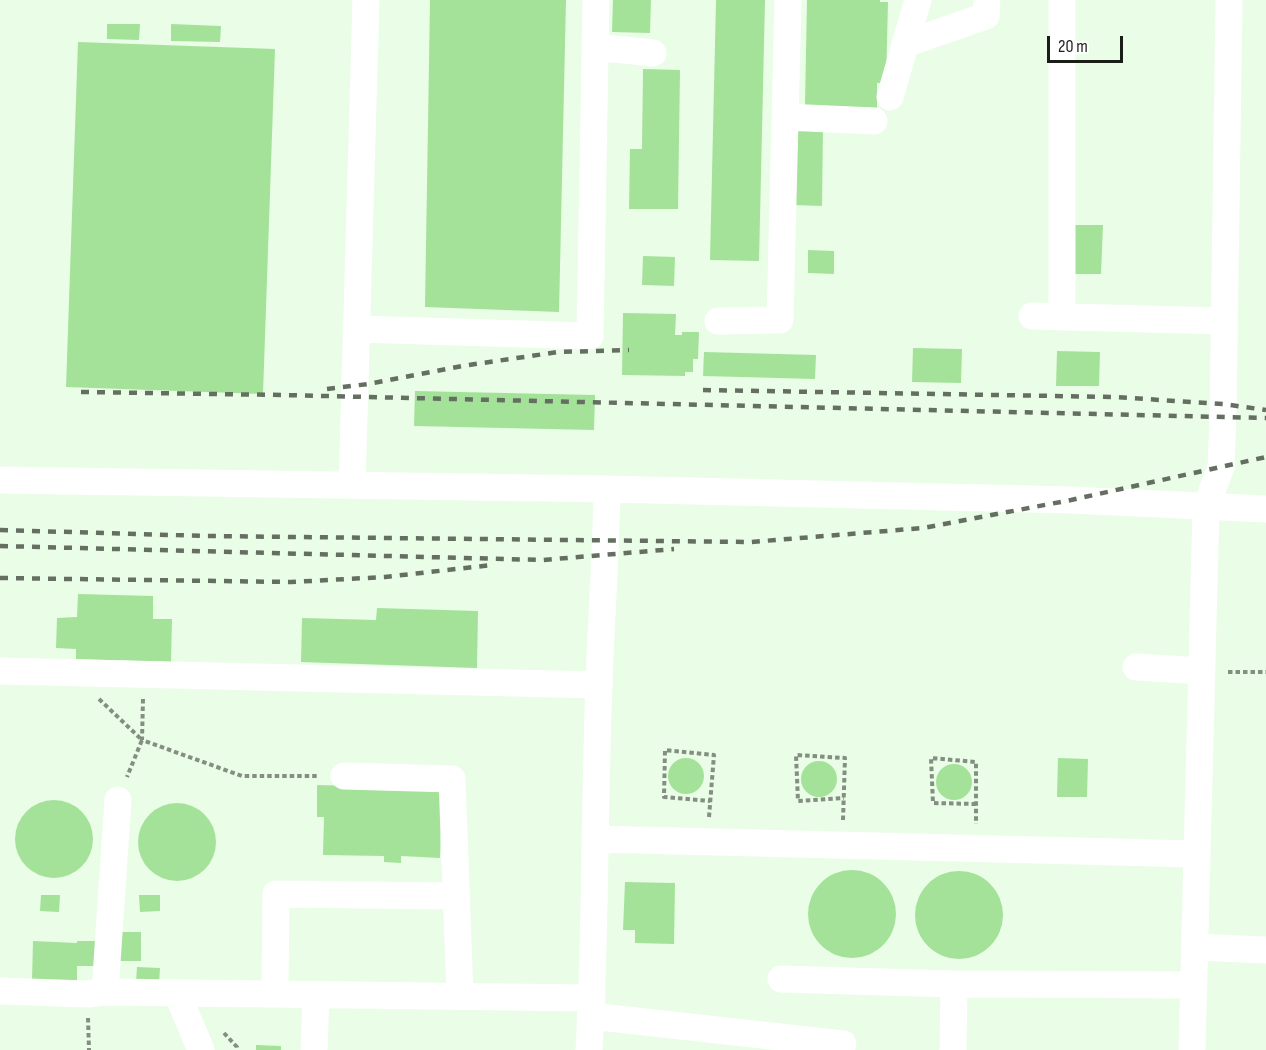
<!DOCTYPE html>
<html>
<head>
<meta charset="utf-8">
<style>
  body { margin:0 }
  #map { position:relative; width:1266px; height:1050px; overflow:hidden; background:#eafde7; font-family:"Sofia Sans Condensed",sans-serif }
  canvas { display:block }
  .scale { position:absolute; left:1047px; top:36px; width:76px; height:27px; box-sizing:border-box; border:3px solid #191f17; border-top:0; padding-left:8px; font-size:18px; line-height:21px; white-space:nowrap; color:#191f17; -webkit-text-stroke:4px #fff; paint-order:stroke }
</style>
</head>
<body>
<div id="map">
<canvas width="1266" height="1050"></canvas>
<div class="scale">20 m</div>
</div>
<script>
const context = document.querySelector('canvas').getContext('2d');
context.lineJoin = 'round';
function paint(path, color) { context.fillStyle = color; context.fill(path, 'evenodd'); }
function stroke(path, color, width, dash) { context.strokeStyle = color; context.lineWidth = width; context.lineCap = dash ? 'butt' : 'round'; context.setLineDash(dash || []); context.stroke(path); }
const building = new Path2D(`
  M430,0H566L559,312L425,307Z
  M613,0H651L650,33L612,32Z
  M716,0H765L759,261L710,260Z
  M807,0H880V2H888L886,83H877V108L805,105Z
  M107,24H140L139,40L107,39Z
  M171,24L221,26L220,42L171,41Z
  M78,42L275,49L263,394L66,387Z
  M643,69L680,70L678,209H629L630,149H642Z
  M796,126H823L822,206L795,205Z
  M1067,225H1103L1101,274H1065Z
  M808,250L834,251V274L808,273Z
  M643,256L675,257L674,286L642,285Z
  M623,313L676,314L675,335H682V332H699L698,359H693V372H685V376L622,375Z
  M913,348L962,349L961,383L912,382Z
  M1057,351L1100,352L1099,386H1056Z
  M704,352L816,355L815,379L703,376Z
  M415,391L595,395L594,430L414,426Z
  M78,594L153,596V619H172L171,662L76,659V649L56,648L57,618L77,617Z
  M377,608L478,611L477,668L301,662L302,618L376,620Z
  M668 776a18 18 0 1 1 36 0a18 18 0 1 1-36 0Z
  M1058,758L1088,759L1087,797H1057Z
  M801 779a18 18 0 1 1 36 0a18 18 0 1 1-36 0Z
  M936 782a18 18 0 1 1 36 0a18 18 0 1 1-36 0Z
  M317,785L442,788L440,858L401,856V863L384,862V856L323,855L324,817H317Z
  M15 839a39 39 0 1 1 78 0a39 39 0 1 1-78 0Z
  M138 842a39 39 0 1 1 78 0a39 39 0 1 1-78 0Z
  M808 914a44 44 0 1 1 88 0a44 44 0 1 1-88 0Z
  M915 915a44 44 0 1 1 88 0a44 44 0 1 1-88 0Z
  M625,882L675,883L674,944L635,943V930H623Z
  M41,895H60L59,912L40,911Z
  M139,895H160V911L140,912Z
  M114,932H141V961H114Z
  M33,941L77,943V941H96L95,966H77V981L32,980Z
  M137,967L160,968L159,984L136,982Z
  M256,1045L281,1046V1050H256Z`);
const path = new Path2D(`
  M1228,672H1266
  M99,699L142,740L127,777
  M143,699L142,740L242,776H319
  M976,804L933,803L931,758L976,762V824
  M709,817L714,755L665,750L664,797L710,801
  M843,820L845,758L796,755L798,801L844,798
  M88,1018L89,1050
  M224,1033L237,1047V1050`);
const minor = new Path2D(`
  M905,44L986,16L987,0
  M595,47L653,53
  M890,97L918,0
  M785,117L874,121
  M1032,316L1224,321
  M1062,317V0
  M718,321L780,320L788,0
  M357,329L590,336L596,0
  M0,480L607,489L1071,500L1266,509
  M352,485L366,0
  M1136,667L1202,671
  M0,671L599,685
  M344,776L452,779L460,996
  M596,839L1197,854
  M1195,947L1266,950
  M781,979L954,984
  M0,991L87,994L105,992L592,998
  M105,992L118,800
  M177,993L201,1050
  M275,994L276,894L456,896
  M591,1016L843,1044
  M314,1050L316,995
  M589,1050C596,928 594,807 599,685C601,620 606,555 607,489
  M953,1050L954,984L1194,985
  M1192,1050L1206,507L1221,467L1223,417L1229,0`);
const rail = new Path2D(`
  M327,389L368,384L462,366L558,352L629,350
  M703,390L1114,397L1223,404L1266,410
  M81,392L283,395L1266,418
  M0,530L206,536L751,542L923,528L1071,500L1266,457
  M0,546L543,560L674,549
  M0,578L291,582L385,577L492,565`);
paint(building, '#a4e29a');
stroke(path, '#839081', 4, [4.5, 3]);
stroke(minor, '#fff', 27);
stroke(rail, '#646f62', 4.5, [8, 8]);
</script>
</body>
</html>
